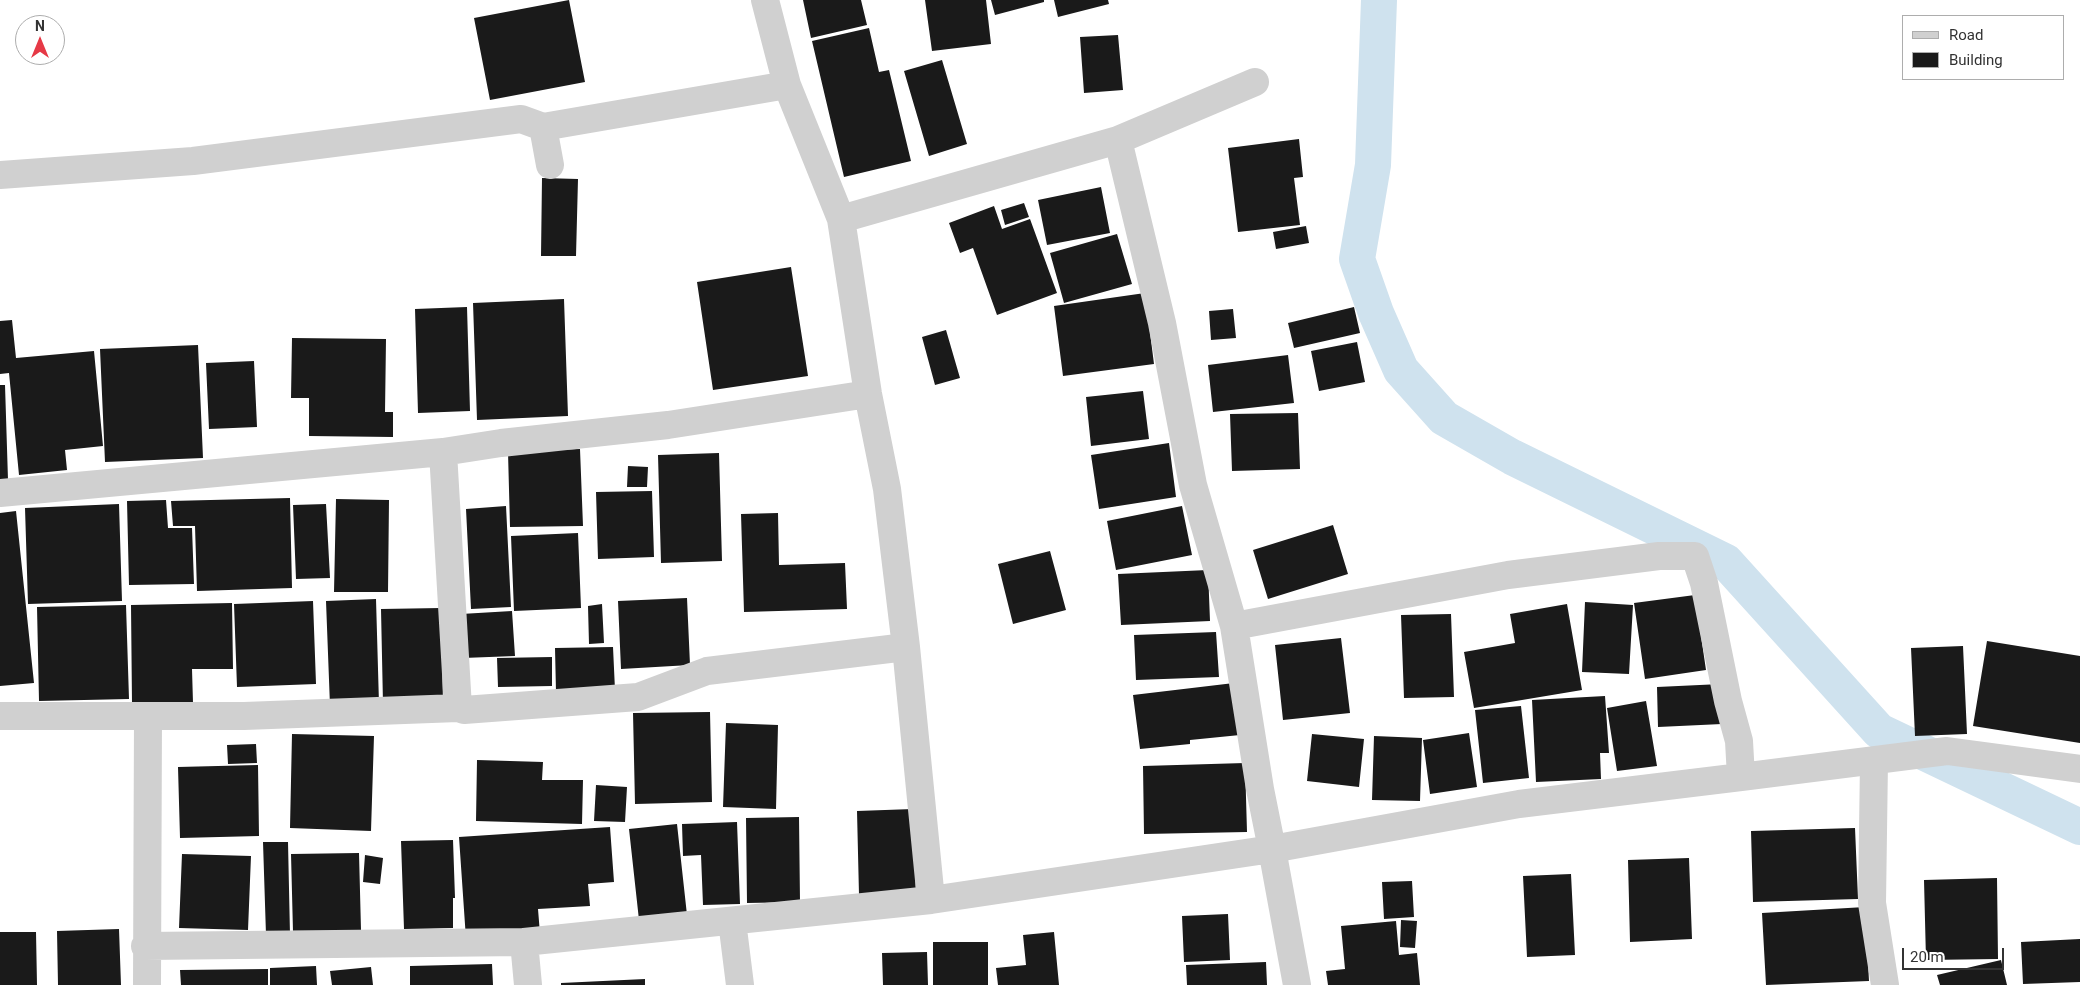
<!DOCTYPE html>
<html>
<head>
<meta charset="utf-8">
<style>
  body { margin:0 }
  #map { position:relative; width:2080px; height:985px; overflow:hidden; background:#fff; font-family:Roboto,sans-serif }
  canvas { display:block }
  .legend { position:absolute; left:1902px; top:15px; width:162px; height:65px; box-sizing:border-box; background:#fff; border:1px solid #adadad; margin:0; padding:6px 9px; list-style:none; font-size:15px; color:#333 }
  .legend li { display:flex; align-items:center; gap:10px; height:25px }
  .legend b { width:25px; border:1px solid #adadad }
  .north { position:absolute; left:15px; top:15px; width:50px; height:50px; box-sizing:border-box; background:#fff; border:1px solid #adadad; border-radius:50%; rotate:0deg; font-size:14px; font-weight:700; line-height:20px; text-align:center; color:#333 }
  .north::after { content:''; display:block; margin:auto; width:18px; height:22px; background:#e63946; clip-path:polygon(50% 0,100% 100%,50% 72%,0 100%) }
  .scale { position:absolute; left:1902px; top:948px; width:102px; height:22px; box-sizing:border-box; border:2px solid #333; border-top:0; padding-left:6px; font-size:15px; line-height:18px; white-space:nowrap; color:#333; -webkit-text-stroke:4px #fff; paint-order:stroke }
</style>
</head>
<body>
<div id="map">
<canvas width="2080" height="985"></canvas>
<ul class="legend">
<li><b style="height:6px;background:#d0d0d0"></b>Road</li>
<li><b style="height:14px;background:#1a1a1a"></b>Building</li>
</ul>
<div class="north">N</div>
<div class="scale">20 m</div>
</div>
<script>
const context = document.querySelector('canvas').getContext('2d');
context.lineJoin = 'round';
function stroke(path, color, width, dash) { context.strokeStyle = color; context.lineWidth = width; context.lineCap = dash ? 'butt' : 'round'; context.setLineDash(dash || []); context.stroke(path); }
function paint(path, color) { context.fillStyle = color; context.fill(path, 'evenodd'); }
const canal = new Path2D(`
  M1379,0L1373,165L1357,259L1376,313L1401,370L1444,418L1512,457L1726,562L1879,731L2080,827`);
const building = new Path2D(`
  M569,0L585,82L490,100L474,18Z
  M803,0H861L867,25L811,38Z
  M925,0H986L991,44L932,51Z
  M991,0H1044V2L995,15Z
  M1054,0H1108L1109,4L1058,17Z
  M869,28L879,72L889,70L911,161L844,177L812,41Z
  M1118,35L1123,90L1084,93L1080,37Z
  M942,60L967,144L929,156L904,71Z
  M1299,139L1303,177L1294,178L1300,225L1238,232L1228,148Z
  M542,178L578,179L576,256H541Z
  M1101,187L1110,233L1047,245L1038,200Z
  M1024,203L1029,217L1005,225L1001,210Z
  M994,206L1002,229L1030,219L1057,293L997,315L973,248L960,253L949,223Z
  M1306,226L1309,243L1276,249L1273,232Z
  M1117,234L1132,284L1064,303L1050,253Z
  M791,267L808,376L713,390L697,282Z
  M1145,293L1154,364L1063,376L1054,306Z
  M564,299L568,416L477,420L473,303Z
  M467,307L470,411L418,413L415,309Z
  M1354,307L1360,333L1294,348L1288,323Z
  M1233,309L1236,338L1211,340L1209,311Z
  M12,320L16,358L94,351L103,446L65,450L67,470L19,475L9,373L0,374V321Z
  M946,330L960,378L935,385L922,337Z
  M292,338L386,339L385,412H393V437L309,436V398H291Z
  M1357,342L1365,382L1319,391L1311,351Z
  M198,345L203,458L105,462L100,349Z
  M1288,355L1294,403L1213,412L1208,365Z
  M254,361L257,427L209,429L206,363Z
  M0,385H5L8,480L0,481Z
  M1143,391L1149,439L1091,446L1086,397Z
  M1298,413L1300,469L1232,471L1230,414Z
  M1169,443L1176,497L1099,509L1091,455Z
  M580,449L583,526L510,527L508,452Z
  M719,453L722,561L661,563L658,455Z
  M628,466L648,467L647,487H627Z
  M652,491L654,557L598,559L596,492Z
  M290,498L292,588L197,591L195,526H173L171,501Z
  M336,499L389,500L388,592H334Z
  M166,500L168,528H192L194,584L129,585L127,501Z
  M119,504L122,601L28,604L25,508Z
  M326,504L330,578L296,579L293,505Z
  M506,506L511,607L471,609L466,509Z
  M1182,506L1192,555L1116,570L1107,521Z
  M16,511L34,683L0,686V513Z
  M778,513L779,565L845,563L847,609L744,612L741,514Z
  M1333,525L1348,574L1268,599L1253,550Z
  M578,533L581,608L514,611L511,536Z
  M1050,551L1066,610L1013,624L998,564Z
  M1208,570L1210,621L1121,625L1118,574Z
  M1695,595L1706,670L1645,679L1634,603Z
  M687,598L690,665L621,669L618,601Z
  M376,599L379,704L330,706L326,601Z
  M313,601L316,684L237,687L234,604Z
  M1585,602L1633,605L1629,674L1582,672Z
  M232,603L233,669H192L193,703L132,704L131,605Z
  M602,604L604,643L589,644L588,606Z
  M1567,604L1582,690L1474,708L1464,652L1515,643L1510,614Z
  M126,605L129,699L39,701L37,607Z
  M441,608L443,703L383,704L381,609Z
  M512,611L515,656L463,658L461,614Z
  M1451,614L1454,697L1404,698L1401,615Z
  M1216,632L1219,677L1136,680L1134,635Z
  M1341,638L1350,713L1283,720L1275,645Z
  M1987,641L2080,656V743L1973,726Z
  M1963,646L1967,734L1915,736L1911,648Z
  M613,647L615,690L556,692L555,648Z
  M552,657V686L498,687L497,658Z
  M1234,683L1240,735L1190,740V744L1140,749L1133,695Z
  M1721,684L1722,724L1658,727L1657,687Z
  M1605,696L1609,753H1600L1601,779L1536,782L1532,700Z
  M1646,701L1657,766L1617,771L1607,708Z
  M1521,706L1529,778L1483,783L1475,710Z
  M710,712L712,802L635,804L633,713Z
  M726,723L778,725L776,809L723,807Z
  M1469,733L1477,787L1430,794L1423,740Z
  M292,734L374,736L371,831L290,828Z
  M1312,734L1364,739L1359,787L1307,781Z
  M1374,736L1422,738L1420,801L1372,800Z
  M256,744L257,763L228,764L227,745Z
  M477,760L543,762L542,780H583L582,824L476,821Z
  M1245,763L1247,832L1144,834L1143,766Z
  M258,765L259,836L180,838L178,767Z
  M596,785L627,787L625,822L594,821Z
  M913,809L916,894L859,895L857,811Z
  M799,817L800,902L747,903L746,818Z
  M737,822L740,904L703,905L701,855L683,856L682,824Z
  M677,824L687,915L639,920L629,829Z
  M610,827L614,882L588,884L590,906L538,909L540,934L466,939L459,837Z
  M1855,828L1858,899L1753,902L1751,831Z
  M453,840L455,898H453V928L404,929L401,841Z
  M263,842H288L290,935H266Z
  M359,853L361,930L293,932L291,854Z
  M182,854L251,856L248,930L179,928Z
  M365,855L383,858L380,884L363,882Z
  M1689,858L1692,939L1630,942L1628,860Z
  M1571,874L1575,955L1527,957L1523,876Z
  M1997,878L1998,959L1926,960L1924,880Z
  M1412,881L1414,917L1384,919L1382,882Z
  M1865,907L1869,981L1766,985L1762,913Z
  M1228,914L1230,960L1184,962L1182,916Z
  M1401,920L1417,921L1415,948L1400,947Z
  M1396,921L1399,955L1417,953L1420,985H1328L1326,971L1345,969L1341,926Z
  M119,929L121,985H58L57,931Z
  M0,932H36L37,985H0Z
  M1054,932L1059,985H998L996,968L1026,965L1023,935Z
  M2080,939V982L2023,984L2021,942Z
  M933,942H988V985H933Z
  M927,952L928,985H883L882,953Z
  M2001,960L2007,985H1940L1937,975Z
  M1266,962L1267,985H1187L1186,965Z
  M492,964L493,985H410V966Z
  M316,966L317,985H270V968Z
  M371,967L373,985H332L330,971Z
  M268,969V985H181L180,970Z
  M645,979V985H561V983Z`);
const minor = new Path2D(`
  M765,0L787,85L841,219L868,394L887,489L906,647L931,900L1272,849L1297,985
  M543,127L787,85
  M1118,140L1162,323L1193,485L1234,626L1260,789L1272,849L1519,804L1741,777
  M0,175L193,161L521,119L543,127L550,165
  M841,219L1118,140L1255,82
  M443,452L458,708
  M0,493L443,452L501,443L668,425L868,394
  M1234,626L1508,575L1659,556H1695L1704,583L1728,701L1739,741L1741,777L1947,751L2080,769
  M0,716H244L458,708L464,710L638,697L707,671L906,647
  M1874,761L1872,903L1885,985
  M732,921L740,985
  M524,942L931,900
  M145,946L524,942L528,985
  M147,985L148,716`);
stroke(canal, '#cfe2ee', 36);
paint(building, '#1a1a1a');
stroke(minor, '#d0d0d0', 28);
</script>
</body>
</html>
